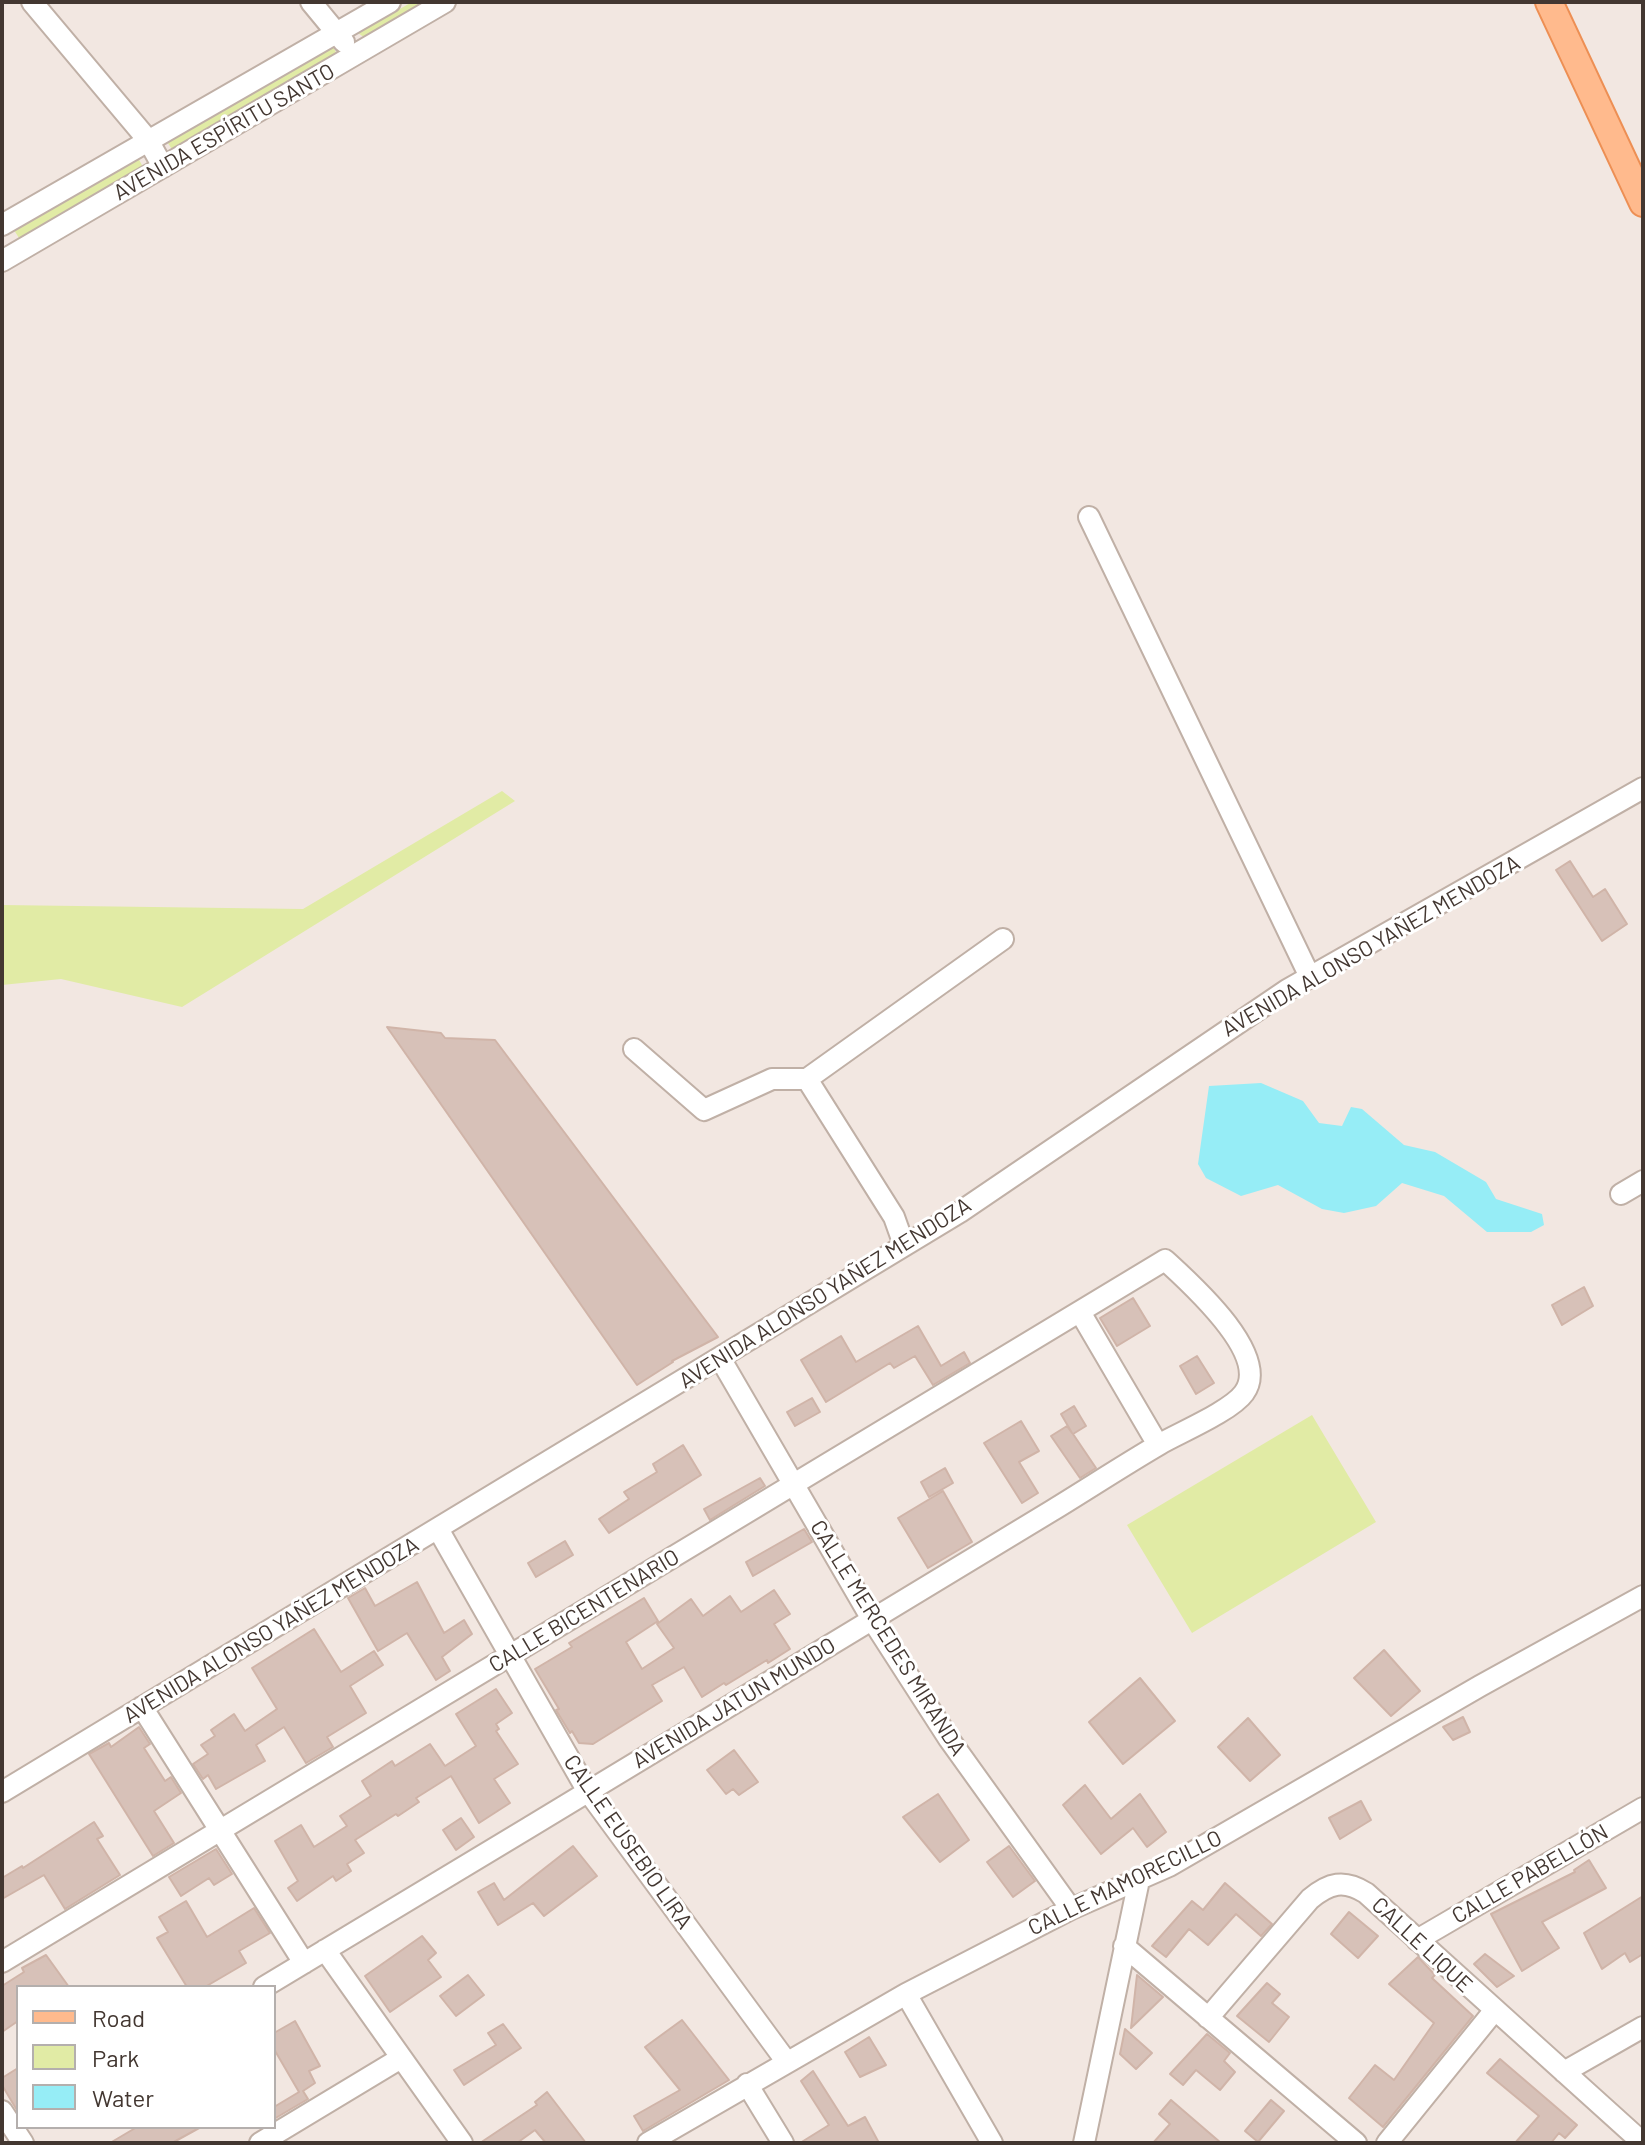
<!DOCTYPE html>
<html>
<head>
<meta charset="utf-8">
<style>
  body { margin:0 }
  #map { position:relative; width:1645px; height:2145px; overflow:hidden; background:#f2e7e1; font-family:Barlow,sans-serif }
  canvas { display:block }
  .frame { position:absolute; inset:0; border:4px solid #433731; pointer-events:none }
  .legend { position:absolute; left:16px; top:1985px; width:260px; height:144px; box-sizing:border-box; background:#fff; border:2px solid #b4afad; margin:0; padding:10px 14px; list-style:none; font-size:24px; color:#433731 }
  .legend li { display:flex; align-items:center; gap:16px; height:40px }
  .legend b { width:40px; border:2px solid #b4afad }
</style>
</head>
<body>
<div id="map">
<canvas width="1645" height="2145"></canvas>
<div class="frame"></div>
<ul class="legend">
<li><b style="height:10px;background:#ffba8d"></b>Road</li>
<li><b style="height:22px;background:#e1eba5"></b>Park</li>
<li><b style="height:22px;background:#96edf6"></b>Water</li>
</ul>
</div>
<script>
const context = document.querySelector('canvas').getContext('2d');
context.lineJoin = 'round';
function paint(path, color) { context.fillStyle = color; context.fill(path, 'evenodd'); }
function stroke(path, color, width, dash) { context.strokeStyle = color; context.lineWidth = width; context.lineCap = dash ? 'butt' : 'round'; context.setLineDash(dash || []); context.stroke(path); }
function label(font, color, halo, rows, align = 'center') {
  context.font = font + ' Barlow,sans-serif'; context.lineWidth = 6; context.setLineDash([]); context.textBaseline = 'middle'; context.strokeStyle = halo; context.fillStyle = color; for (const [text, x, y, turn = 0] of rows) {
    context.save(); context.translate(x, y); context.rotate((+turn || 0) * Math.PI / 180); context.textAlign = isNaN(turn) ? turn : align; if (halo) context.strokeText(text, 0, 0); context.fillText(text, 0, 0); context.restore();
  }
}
const green = new Path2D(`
  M412,2H432L368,40L358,33Z
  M332,45L338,56L173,151L166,140Z
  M137,156L143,167L19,238L12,227Z
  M502,791L515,801L182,1007L61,979L2,985V905L303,909Z
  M1312,1415L1376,1522L1192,1633L1127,1525Z`);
const water = new Path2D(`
  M1261,1083L1303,1101L1319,1123L1342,1126L1351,1107L1362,1109L1404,1145L1435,1152L1486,1182L1496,1199L1542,1214L1544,1225L1531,1232H1487L1444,1196L1402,1183L1376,1206L1344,1213L1322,1209L1278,1185L1241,1196L1206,1178L1198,1164L1209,1086Z`);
const building = new Path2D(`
  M1570,861L1593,897L1605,889L1627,924L1602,941L1556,870Z
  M387,1027L441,1033L445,1038L495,1040L718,1337L672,1361L673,1362L637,1385Z
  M1584,1287L1593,1306L1562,1325L1552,1305Z
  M1133,1298L1150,1326L1117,1346L1100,1318Z
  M918,1326L941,1366L964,1352L970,1363L933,1385L915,1356L894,1368L890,1363L826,1402L801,1360L841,1336L856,1362Z
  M1197,1356L1214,1383L1196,1394L1180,1366Z
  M812,1398L820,1412L795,1426L787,1412Z
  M1074,1406L1086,1426L1073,1434L1096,1468L1080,1478L1051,1436L1067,1426L1072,1433L1061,1414Z
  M1021,1421L1039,1451L1019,1462L1038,1493L1022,1503L984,1443Z
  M683,1445L701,1475L609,1533L599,1519L629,1499L624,1492L657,1472L653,1464Z
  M945,1468L953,1483L929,1497L921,1482Z
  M760,1478L765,1486L710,1520L704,1509Z
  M943,1491L972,1542L928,1568L898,1518Z
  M804,1529L812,1542L753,1576L746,1562Z
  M565,1541L573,1555L536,1577L528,1563Z
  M417,1582L444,1633L464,1620L472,1634L442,1657L450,1671L436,1680L407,1633L378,1651L348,1598L365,1588L375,1606Z
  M774,1590L790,1614L774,1624L790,1649L768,1663L767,1660L726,1685L724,1683L702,1697L684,1667L652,1685L662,1701L593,1744L579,1743L572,1731L570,1733L556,1710L559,1709L535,1669L572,1647L569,1643L644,1598L658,1621L626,1642L642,1669L674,1648L657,1624L691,1599L703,1616L730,1596L741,1612Z
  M314,1629L341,1672L374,1651L383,1665L350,1686L366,1713L327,1737L333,1747L306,1763L284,1727L256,1745L265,1761L216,1789L208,1775L203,1779L193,1764L208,1754L201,1745L215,1736L211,1730L234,1714L245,1731L277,1709L252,1668Z
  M1384,1650L1420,1691L1391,1716L1354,1678Z
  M1140,1678L1175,1721L1123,1764L1089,1722Z
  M496,1689L512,1713L496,1724L499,1729L496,1731L518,1764L494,1779L510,1803L479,1823L451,1776L416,1798L419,1802L398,1816L396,1814L355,1840L364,1853L347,1864L351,1871L336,1881L333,1876L297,1901L288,1888L298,1881L275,1841L301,1825L314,1847L347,1826L340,1816L371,1796L362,1781L392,1761L395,1766L430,1744L445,1766L476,1746L456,1714Z
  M1463,1717L1470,1732L1453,1740L1443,1727Z
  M1248,1718L1280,1755L1250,1781L1218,1747Z
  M139,1727L150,1744L144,1748L165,1781L171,1777L181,1793L154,1811L174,1843L153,1856L89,1754L109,1743L111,1747Z
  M734,1750L758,1782L739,1795L733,1789L726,1794L707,1770Z
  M1085,1785L1111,1819L1140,1794L1166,1832L1147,1847L1133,1828L1101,1854L1063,1805Z
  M938,1794L969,1840L940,1862L903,1817Z
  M1361,1801L1371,1820L1340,1839L1329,1818Z
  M461,1818L474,1837L456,1850L443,1830Z
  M94,1822L103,1836L97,1839L120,1875L65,1909L44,1875L2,1899V1878L22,1866L23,1868Z
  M573,1846L597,1876L544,1916L533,1903L498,1925L478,1892L494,1883L504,1900Z
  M1009,1846L1035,1881L1013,1897L987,1862Z
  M216,1849L232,1874L214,1885L209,1878L181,1896L169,1877Z
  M1589,1860L1606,1888L1542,1922L1559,1948L1522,1971L1491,1914L1575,1872L1574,1870Z
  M1225,1883L1272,1924L1261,1936L1236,1914L1208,1945L1189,1929L1166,1957L1152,1946L1192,1901L1203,1910Z
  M1643,1896V1954L1630,1962L1625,1953L1602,1969L1584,1933Z
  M186,1901L207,1937L254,1908L270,1933L239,1951L246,1963L205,1987H187L157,1938L168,1932L159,1917Z
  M1349,1912L1378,1936L1358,1958L1331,1934Z
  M422,1936L436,1953L428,1960L441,1977L390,2012L365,1976Z
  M1485,1954L1514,1976L1497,1987L1474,1964Z
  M46,1955L69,1987H18V2021L2,2032V1986L24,1972L22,1968Z
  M1418,1957L1435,1975L1432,1978L1473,2016L1383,2127L1349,2098L1375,2065L1394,2080L1434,2023L1389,1984Z
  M468,1975L484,1995L456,2016L440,1996Z
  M1137,1975L1163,1997L1131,2028Z
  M1267,1983L1280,1994L1272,2003L1289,2017L1269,2042L1237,2016Z
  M682,2020L729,2080L643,2131L634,2116L680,2090L645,2047Z
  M295,2021L320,2066L309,2071L315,2083L303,2091L308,2099L274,2119V2107L299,2092L274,2049V2033Z
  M503,2024L521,2048L464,2085L454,2070L496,2045L488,2033Z
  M1125,2029L1152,2053L1136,2069L1120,2054Z
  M1207,2034L1230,2053L1224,2061L1235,2072L1220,2090L1196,2070L1183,2085L1170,2074Z
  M869,2037L886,2065L860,2077L845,2052Z
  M1500,2059L1577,2125L1565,2138L1559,2133L1551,2143H1515L1539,2116L1487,2073Z
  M18,2068V2112L2,2085V2078Z
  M813,2071L848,2126L865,2117L879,2143H800L829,2125L801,2081Z
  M547,2092L586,2143H546L535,2130L517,2143H480L537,2105L535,2102Z
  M1171,2100L1221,2143H1153L1170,2124L1159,2114Z
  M1271,2100L1284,2111L1258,2142L1245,2131Z
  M137,2127H201L172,2143H110Z`);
const minor = new Path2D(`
  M32,2L148,140L163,167
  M311,2L344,42
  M2,225L390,2
  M2,261L445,2
  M1089,517L1310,977
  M634,1049L704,1110L772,1079H807L1003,939
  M807,1079L894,1217L904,1245
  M1621,1194L1643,1181
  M1080,1312L1158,1445
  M720,1358L873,1621L949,1739L1071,1909
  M438,1529L587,1790L786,2061
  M142,1707L304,1963
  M2,1792L960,1212L1287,990L1643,788
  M1417,1940L1643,1808
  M1124,1946L1356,2143
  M325,1950L462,2143
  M2,1962L1165,1260C1190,1283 1272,1355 1244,1393C1231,1411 1181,1432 1160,1444C1124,1465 1089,1488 1053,1510C791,1671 527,1828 264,1987
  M906,1994L992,2143
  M1208,2018L1310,1899C1329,1883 1344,1879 1366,1893L1643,2143
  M1564,2072L1643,2027
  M747,2084L783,2143
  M2,2111L23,2143
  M260,2143L401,2058
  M648,2143L906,1994L1071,1909L1169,1866L1480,1686L1643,1596
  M1084,2143L1139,1880
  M1387,2143L1494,2011`);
const major = new Path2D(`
  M1549,2L1643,203`);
const streetNames = [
  ["AVENIDA ESPÍRITU SANTO",224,132,-30],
  ["AVENIDA ALONSO YAÑEZ MENDOZA",1371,946,-30],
  ["AVENIDA ALONSO YAÑEZ MENDOZA",825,1293,-32],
  ["CALLE BICENTENARIO",584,1611,-31],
  ["AVENIDA ALONSO YAÑEZ MENDOZA",271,1630,-31],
  ["CALLE MERCEDES MIRANDA",888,1638,58],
  ["AVENIDA JATUN MUNDO",734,1703,-31],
  ["CALLE EUSEBIO LIRA",628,1842,55],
  ["CALLE PABELLÓN",1530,1874,-30],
  ["CALLE MAMORECILLO",1125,1883,-26],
  ["CALLE LIQUE",1422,1945,43]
];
paint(green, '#e1eba5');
paint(water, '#96edf6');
paint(building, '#d7c1b8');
stroke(building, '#d0b4a8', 2);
stroke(minor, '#c0b0a6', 24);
stroke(major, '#ed8f54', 30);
stroke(minor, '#fff', 20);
stroke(major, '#ffba8d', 26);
label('22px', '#433731', '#fff', streetNames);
</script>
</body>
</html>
